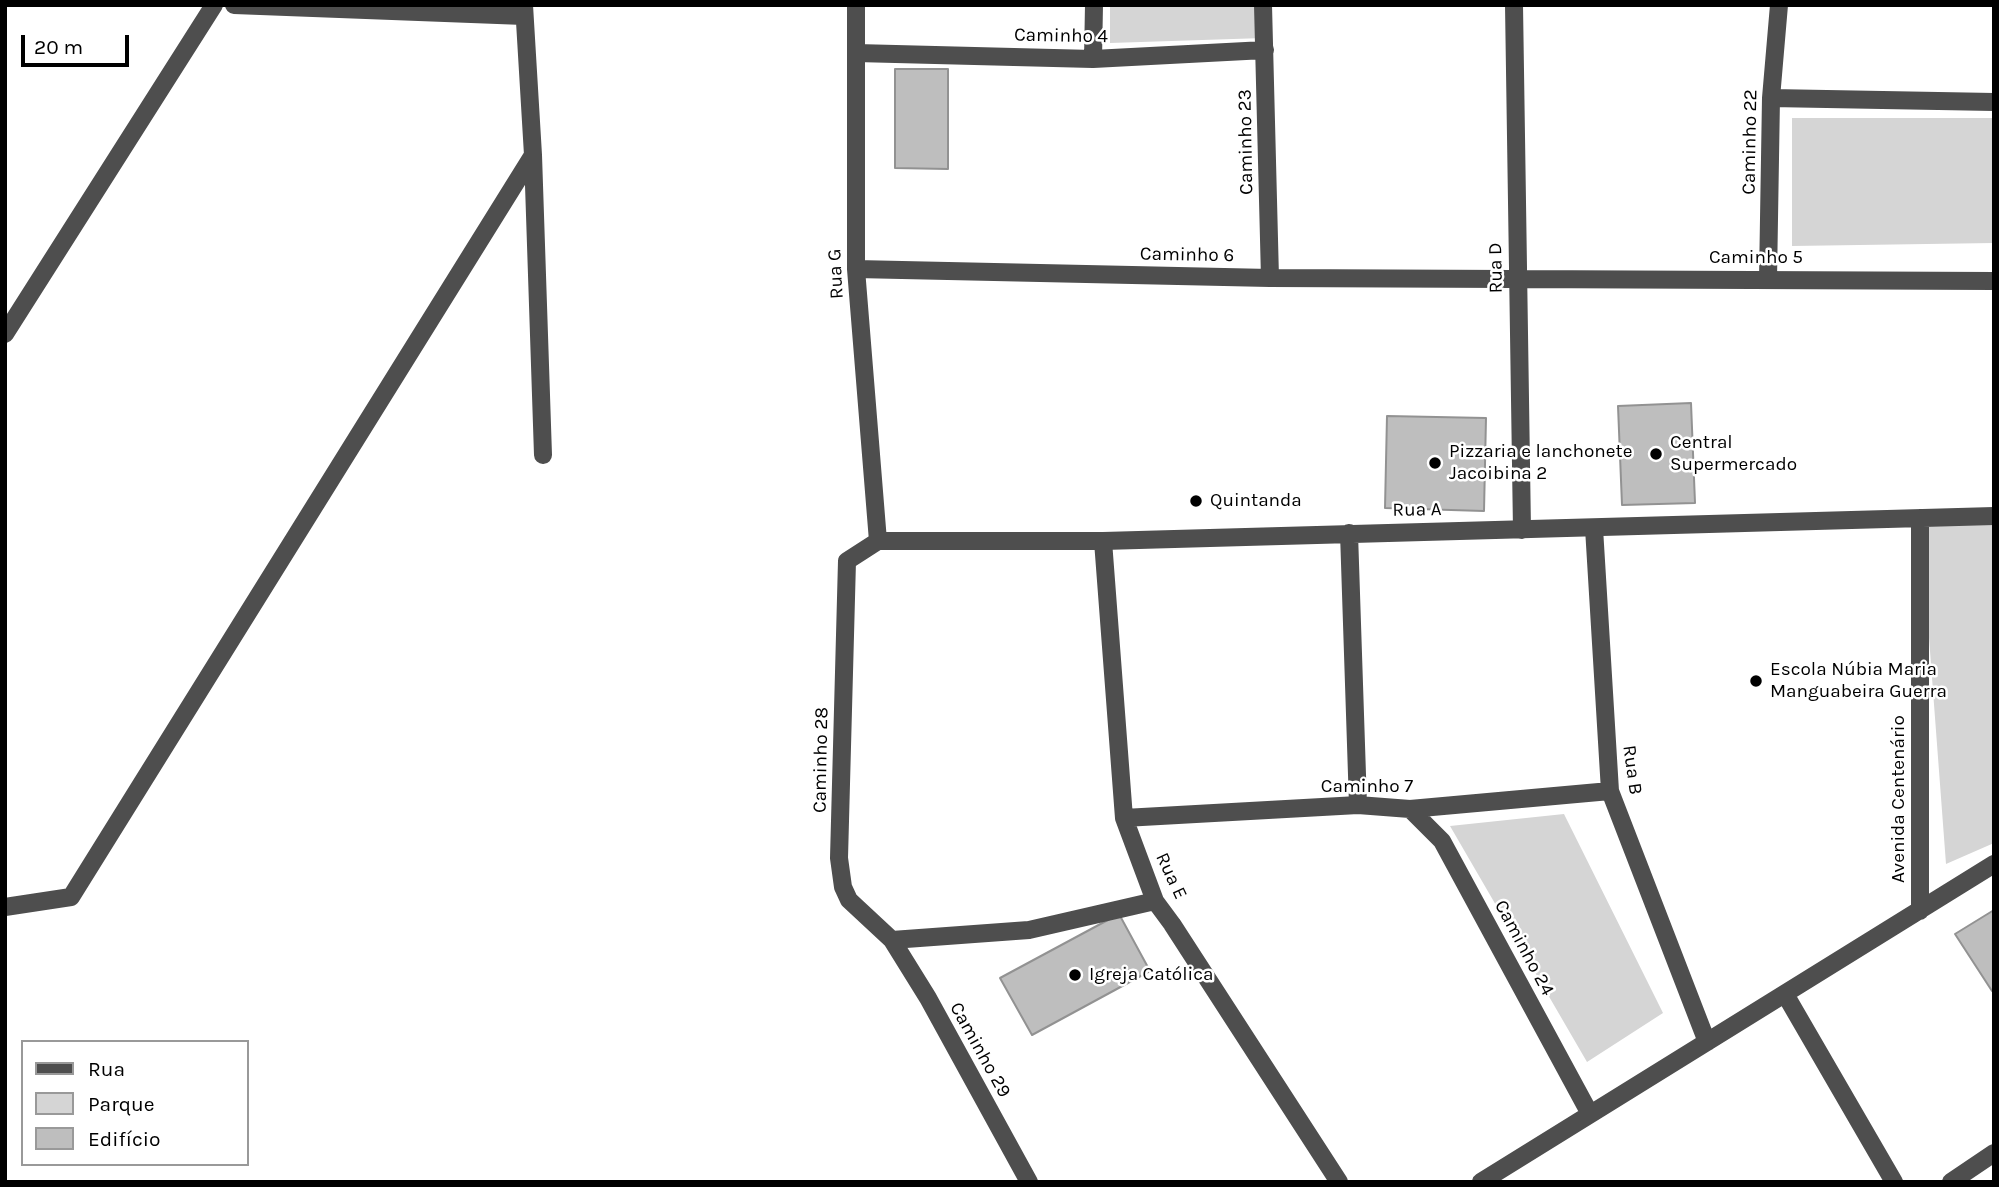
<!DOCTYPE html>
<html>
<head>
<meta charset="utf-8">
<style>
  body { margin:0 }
  #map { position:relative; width:1999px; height:1187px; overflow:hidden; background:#fff; font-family:Karla,sans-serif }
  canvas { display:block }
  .frame { position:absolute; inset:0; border:7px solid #000; pointer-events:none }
  .legend { position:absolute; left:21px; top:1040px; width:228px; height:126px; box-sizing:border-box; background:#fff; border:2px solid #999; margin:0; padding:9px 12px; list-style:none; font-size:21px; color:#000 }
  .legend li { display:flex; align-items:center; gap:14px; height:35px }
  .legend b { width:35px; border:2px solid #999 }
  .scale { position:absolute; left:21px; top:35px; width:108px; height:32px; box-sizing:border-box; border:4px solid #000; border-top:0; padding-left:9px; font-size:21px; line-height:24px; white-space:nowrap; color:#000; -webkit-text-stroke:5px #fff; paint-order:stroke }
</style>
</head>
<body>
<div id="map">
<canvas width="1999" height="1187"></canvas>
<div class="frame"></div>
<ul class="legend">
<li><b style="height:9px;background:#4e4e4e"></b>Rua</li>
<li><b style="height:19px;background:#d5d5d5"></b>Parque</li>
<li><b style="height:19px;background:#bebebe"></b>Edifício</li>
</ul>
<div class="scale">20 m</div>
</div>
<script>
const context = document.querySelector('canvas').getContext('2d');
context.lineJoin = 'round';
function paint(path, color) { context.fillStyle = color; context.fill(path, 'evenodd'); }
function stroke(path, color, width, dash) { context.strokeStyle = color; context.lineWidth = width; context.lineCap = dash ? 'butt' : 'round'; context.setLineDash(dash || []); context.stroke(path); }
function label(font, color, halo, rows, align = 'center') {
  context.font = font + ' Karla,sans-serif'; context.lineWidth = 5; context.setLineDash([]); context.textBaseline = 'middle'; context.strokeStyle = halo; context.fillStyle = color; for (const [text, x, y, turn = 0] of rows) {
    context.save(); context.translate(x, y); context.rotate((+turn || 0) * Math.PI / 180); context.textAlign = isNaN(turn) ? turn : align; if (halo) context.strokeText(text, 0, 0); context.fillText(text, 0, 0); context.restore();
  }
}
const green = new Path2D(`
  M1110,5H1260L1264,38L1110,43Z
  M1792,118H1994V243L1792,246Z
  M1994,517V843L1946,864L1920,518Z
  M1564,814L1663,1013L1587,1062L1450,826Z`);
const building = new Path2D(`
  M895,69H948V169L895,168Z
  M1691,403L1695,503L1622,505L1618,406Z
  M1387,416L1486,418L1484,511L1385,508Z
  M1994,910V990L1992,991L1955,934Z
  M1119,914L1150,971L1032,1035L1000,978Z`);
const minor = new Path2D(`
  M234,5L524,16
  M524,5L533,155L543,455
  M856,5V269L878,541
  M1263,5L1270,278
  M1514,5L1522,530
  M856,53L1093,59L1265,50
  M1093,59L1094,5
  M1771,98L1994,102
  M856,269L1270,278L1994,281
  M1768,279L1771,98L1779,5
  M5,334L214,5
  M1594,528L1610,791L1707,1042
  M1349,533L1358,805
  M1103,541L1124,818L1155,901L1172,924L1339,1182
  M1410,809L1442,841L1590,1114
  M1124,818L1358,805L1410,809L1610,791
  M5,907L71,897L533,155
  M1920,911V518
  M892,940L1029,930L1155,901
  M1785,994L1894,1182
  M1029,1182L928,998L892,940L849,900L843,887L839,858L847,561L878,541H1103L1994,516
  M1481,1182L1994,864
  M1951,1182L1994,1153`);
const markers = [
  [1656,454,7,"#000"],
  [1435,463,7,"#000"],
  [1196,501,7,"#000"],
  [1756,681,7,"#000"],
  [1075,975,7,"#000"]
];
const streetNames = [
  ["Caminho 4",1061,36,1],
  ["Caminho 23",1246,142,-91],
  ["Caminho 22",1750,142,-89],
  ["Caminho 6",1187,255,1],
  ["Caminho 5",1756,258],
  ["Rua D",1496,268,-91],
  ["Rua G",836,274,-93],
  ["Rua A",1417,510,-1],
  ["Caminho 28",821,760,-89],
  ["Rua B",1632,770,82],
  ["Caminho 7",1367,787],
  ["Avenida Centenário",1899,799,-90],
  ["Rua E",1171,876,65],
  ["Caminho 24",1524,948,62],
  ["Caminho 29",980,1050,61]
];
const poiNames = [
  ["Central",1670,443],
  ["Supermercado",1670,465],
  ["Pizzaria e lanchonete",1449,452],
  ["Jacoibina 2",1449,474],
  ["Quintanda",1210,501],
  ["Escola Núbia Maria",1770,670],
  ["Manguabeira Guerra",1770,692],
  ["Igreja Católica",1089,975]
];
paint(green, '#d5d5d5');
paint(building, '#bebebe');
stroke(building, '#929292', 2);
stroke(minor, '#4e4e4e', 18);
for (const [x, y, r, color] of markers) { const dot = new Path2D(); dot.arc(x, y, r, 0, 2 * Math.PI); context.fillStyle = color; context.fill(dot); stroke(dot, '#fff', 2.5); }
label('19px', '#000', '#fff', streetNames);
label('19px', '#000', '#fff', poiNames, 'left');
</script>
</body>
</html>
